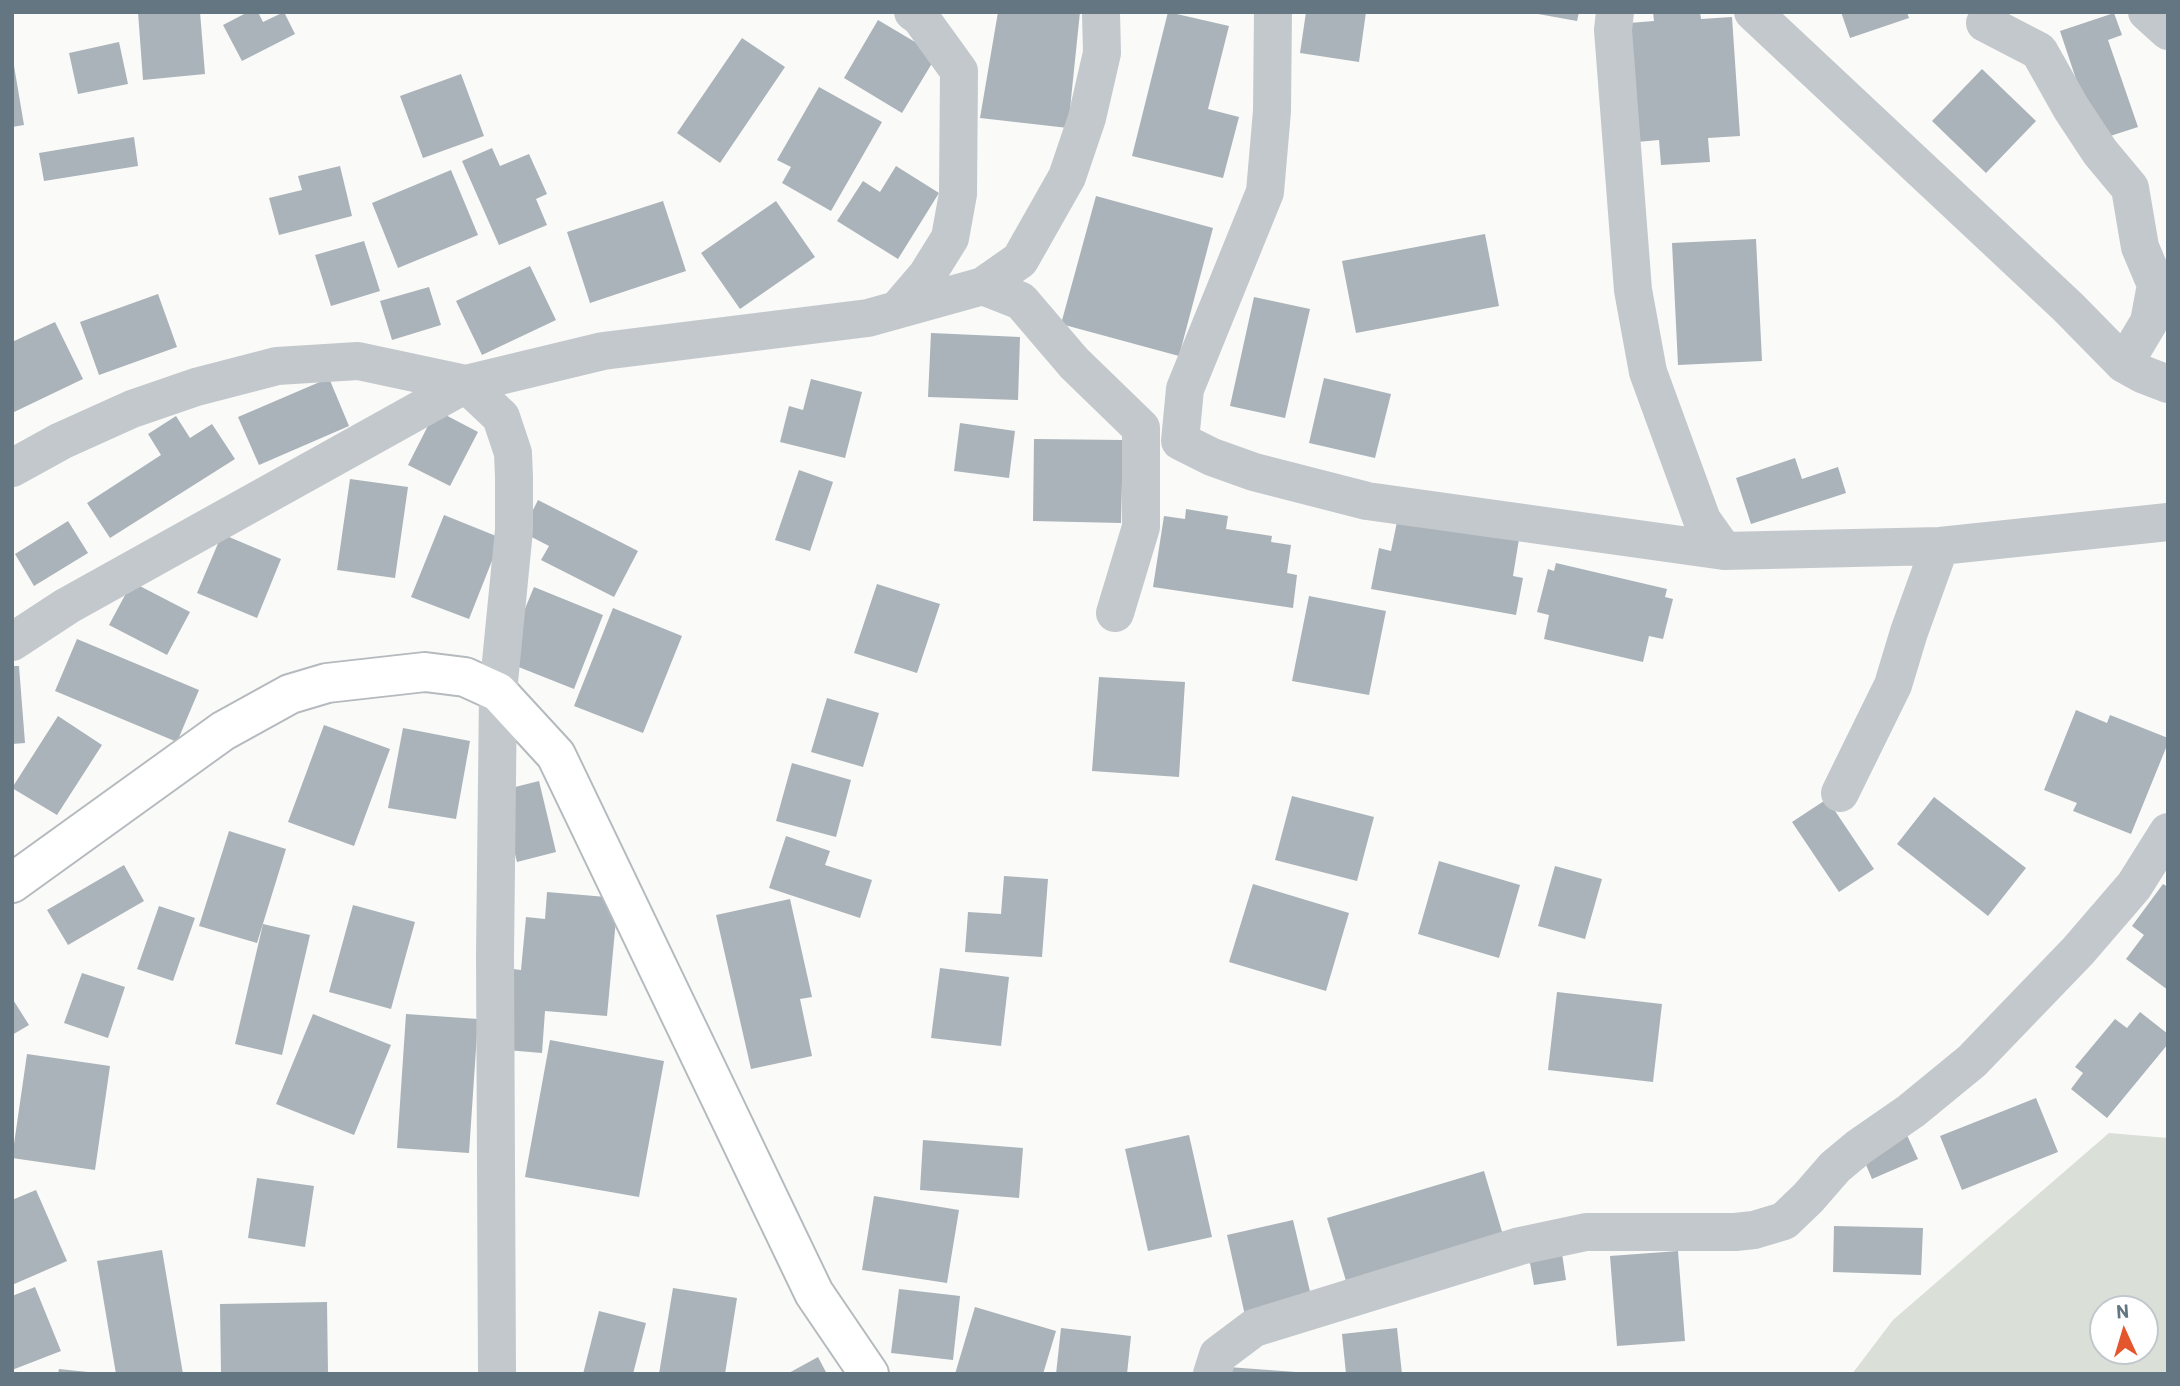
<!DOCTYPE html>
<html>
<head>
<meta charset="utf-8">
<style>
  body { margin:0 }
  #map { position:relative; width:2180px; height:1386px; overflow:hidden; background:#fafaf8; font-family:Barlow,sans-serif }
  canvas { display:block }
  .frame { position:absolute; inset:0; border:14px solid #657683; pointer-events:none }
  .north { position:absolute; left:2089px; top:1295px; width:70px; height:70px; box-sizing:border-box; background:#fff; border:2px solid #c1c8cd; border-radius:50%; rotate:356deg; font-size:19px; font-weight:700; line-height:28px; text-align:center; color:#657683 }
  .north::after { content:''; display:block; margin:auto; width:24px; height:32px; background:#e4572e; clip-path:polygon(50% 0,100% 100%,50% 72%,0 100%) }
</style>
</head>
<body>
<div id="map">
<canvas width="2180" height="1386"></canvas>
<div class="frame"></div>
<div class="north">N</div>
</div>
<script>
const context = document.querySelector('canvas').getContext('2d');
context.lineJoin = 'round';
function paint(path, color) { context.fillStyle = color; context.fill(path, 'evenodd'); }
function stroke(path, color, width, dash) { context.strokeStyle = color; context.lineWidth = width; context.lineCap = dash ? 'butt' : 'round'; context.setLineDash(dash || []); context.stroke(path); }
const green = new Path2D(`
  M2109,1133L2168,1138V1374H1852L1893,1320ZM2103,1309H2145V1351H2103Z`);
const building = new Path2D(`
  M138,12H200L205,74L143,80Z
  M248,12H258L263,22L284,12L295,34L242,61L223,25Z
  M998,12H1080L1068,128L980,118Z
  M1168,12L1229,26L1208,109L1239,117L1223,178L1132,156Z
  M1306,12H1366L1359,62L1300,53Z
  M1527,12H1579L1577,21Z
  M1653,12H1700L1701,19L1732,17L1740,136L1708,138L1710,162L1661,165L1659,140L1637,142L1629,23L1654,21Z
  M1841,12H1907L1909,18L1850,38Z
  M2114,13L2122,35L2108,40L2138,127L2104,138L2087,112L2060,31Z
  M878,20L937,55L902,113L844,78Z
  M742,38L785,67L720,163L677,133Z
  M119,42L128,84L78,94L69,53Z
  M12,54L24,125L12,127Z
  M1982,69L2036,121L1986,173L1932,121Z
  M461,74L484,136L423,158L400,96Z
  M819,87L882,122L831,211L782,183L791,167L777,160Z
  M134,137L138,166L44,181L39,153Z
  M492,148L500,166L529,154L547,194L536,199L547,225L499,245L462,161Z
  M340,166L352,216L279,235L269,198L302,190L298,176Z
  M896,166L939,193L898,259L837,221L863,181L880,192Z
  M451,170L478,235L398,268L372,203Z
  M1096,196L1213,228L1179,356L1061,324Z
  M663,201L686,271L590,303L567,232Z
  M776,201L815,257L740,309L701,253Z
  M1485,234L1499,306L1356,333L1342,261Z
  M1756,239L1762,361L1678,365L1672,243Z
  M364,241L380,291L331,306L315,255Z
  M530,266L556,320L482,355L456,301Z
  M429,287L441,325L392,340L380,301Z
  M158,294L177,347L99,375L80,322Z
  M1254,297L1310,309L1285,418L1230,406Z
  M55,322L83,379L12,413V342Z
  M931,333L1020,337L1018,400L928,397Z
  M329,378L349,426L259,465L238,417Z
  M1324,378L1391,394L1375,458L1309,443Z
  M811,379L862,392L845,458L780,442L789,406L803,410Z
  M436,410L478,432L450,486L408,465Z
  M176,416L190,438L212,424L235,459L110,538L87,503L161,455L148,434Z
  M960,423L1015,431L1009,478L954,471Z
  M1034,439L1123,440L1121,523L1033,521Z
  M1795,458L1802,479L1838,467L1846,493L1751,524L1736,478Z
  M799,470L833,482L810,551L775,540Z
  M350,479L408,487L395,578L337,570Z
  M538,500L638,551L614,597L541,560L549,546L522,532Z
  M1186,509L1228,516L1226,529L1272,536L1271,542L1291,545L1287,573L1297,575L1293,608L1153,587L1164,516L1185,519Z
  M444,515L501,538L469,619L411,597Z
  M1398,517L1519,539L1513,576L1523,578L1516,615L1371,589L1379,548L1391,551Z
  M68,521L88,553L34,586L15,554Z
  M222,534L281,559L257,618L197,593Z
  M1556,563L1667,589L1665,597L1673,599L1663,639L1649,636L1643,662L1544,639L1549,615L1537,612L1548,569L1554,571Z
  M132,582L190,612L167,655L109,625Z
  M877,584L940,604L917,673L854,653Z
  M534,587L603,615L574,689L511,664L514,635Z
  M1309,596L1386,611L1369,695L1292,681Z
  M613,608L682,636L643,733L574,706Z
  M77,639L199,690L177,742L55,691Z
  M12,666H19L25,743L12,744Z
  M1099,677L1185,682L1179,777L1092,771Z
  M827,698L879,713L863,767L811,752Z
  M2076,710L2107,723L2110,715L2168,738V743L2131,834L2073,811L2077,803L2044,790Z
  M58,716L102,745L57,815L12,788Z
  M324,725L390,749L354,846L288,822Z
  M403,728L470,741L456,819L388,808Z
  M792,763L851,780L836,837L776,821Z
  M539,781L556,852L517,862L499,791Z
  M1292,796L1374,817L1357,881L1275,860Z
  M1934,797L2026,868L1988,916L1897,844Z
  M1827,799L1874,869L1839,892L1792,822Z
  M229,831L286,849L257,943L199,926Z
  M786,836L830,851L825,865L872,880L860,918L769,888Z
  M1439,861L1520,885L1499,958L1418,934Z
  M124,865L144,901L68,945L47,910Z
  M1555,866L1602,879L1585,939L1538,926Z
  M1004,876L1048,879L1042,957L965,952L968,912L1001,914Z
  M1253,884L1349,913L1326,991L1229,962Z
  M2163,884L2168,887V990L2126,959L2144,935L2132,926Z
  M547,892L618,898L607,1016L545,1011L542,1053L506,1050L513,969L521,970L526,917L545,919Z
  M790,899L812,997L800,999L812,1056L751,1069L716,915Z
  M353,905L415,922L391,1009L329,992Z
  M159,906L195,918L173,981L137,969Z
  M263,924L310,935L282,1055L235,1044Z
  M940,968L1009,977L1001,1046L931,1038Z
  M82,973L125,987L108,1038L64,1023Z
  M1557,992L1662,1004L1653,1082L1548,1070Z
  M12,998L29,1025L12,1035Z
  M2140,1012L2168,1034V1044L2107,1118L2071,1089L2083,1073L2075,1067L2115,1019L2127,1028Z
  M313,1014L391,1045L354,1135L276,1104Z
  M406,1014L478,1019L469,1153L397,1148Z
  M550,1040L664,1061L639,1197L525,1177Z
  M27,1054L110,1066L95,1170L12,1158Z
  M2036,1098L2058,1152L1962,1190L1940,1136Z
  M1906,1133L1918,1159L1872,1179L1861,1153Z
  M1189,1135L1212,1237L1148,1251L1125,1149Z
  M923,1140L1023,1148L1019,1198L920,1190Z
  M1484,1171L1503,1235L1346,1281L1327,1218Z
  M257,1178L314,1186L305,1247L248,1238Z
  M36,1190L67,1261L12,1285V1200Z
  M874,1196L959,1210L947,1283L862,1270Z
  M1293,1220L1313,1304L1246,1320L1227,1235Z
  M1834,1226L1923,1228L1921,1275L1833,1272Z
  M1561,1247L1566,1280L1534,1285L1528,1252Z
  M162,1250L183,1374H116L97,1261Z
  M1678,1251L1685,1341L1617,1346L1610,1256Z
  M35,1287L61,1351L12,1370V1296Z
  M673,1288L737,1298L725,1374H659Z
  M899,1289L960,1296L953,1360L891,1353Z
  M327,1302L328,1374H221L220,1304Z
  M975,1307L1056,1331L1043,1374H955Z
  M599,1311L646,1323L633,1374H583Z
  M1061,1328L1131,1336L1127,1374H1056Z
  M1397,1328L1402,1374H1346L1342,1334Z
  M818,1357L827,1374H787Z
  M1228,1367L1296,1372V1374H1227Z
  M59,1369L88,1372V1374H58Z`);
const minor = new Path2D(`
  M1273,12L1272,111L1265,192L1185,389L1180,441L1212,457L1254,472L1367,501L1724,551L1940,546L2168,522
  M1615,12L1613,30L1633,290L1648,372L1702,520L1724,551
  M1753,12L2068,307L2124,364L2142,374L2168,384
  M2147,12L2168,31
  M1985,23L2039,51L2071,108L2100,152L2130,188L2140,247L2156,285L2149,322L2124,364
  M983,286L1021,301L1074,363L1141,428V527L1115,613
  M897,310L927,275L950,238L958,194L959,71L920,17L913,12
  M12,468L61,441L132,409L196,387L277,366L358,361L466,384L501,417L513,453L514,477V530L498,692L495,955L497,1374
  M12,642L67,606L466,384L603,351L868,318L983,286L1020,260L1067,177L1087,118L1102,53L1101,12
  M1840,793L1893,685L1909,632L1940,546
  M1212,1374L1218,1355L1254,1328L1520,1246L1586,1232H1735L1754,1230L1784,1221L1808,1198L1835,1167L1859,1147L1911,1111L1972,1061L2078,951L2134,886L2168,832`);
const major = new Path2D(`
  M12,883L223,731L290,694L327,683L425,672L465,677L498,692L556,755L814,1293L869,1374`);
paint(green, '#dadfd7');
paint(building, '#aab3b9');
stroke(major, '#b5babe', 42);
stroke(minor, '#c3c8cc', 38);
stroke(major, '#fff', 38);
</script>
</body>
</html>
